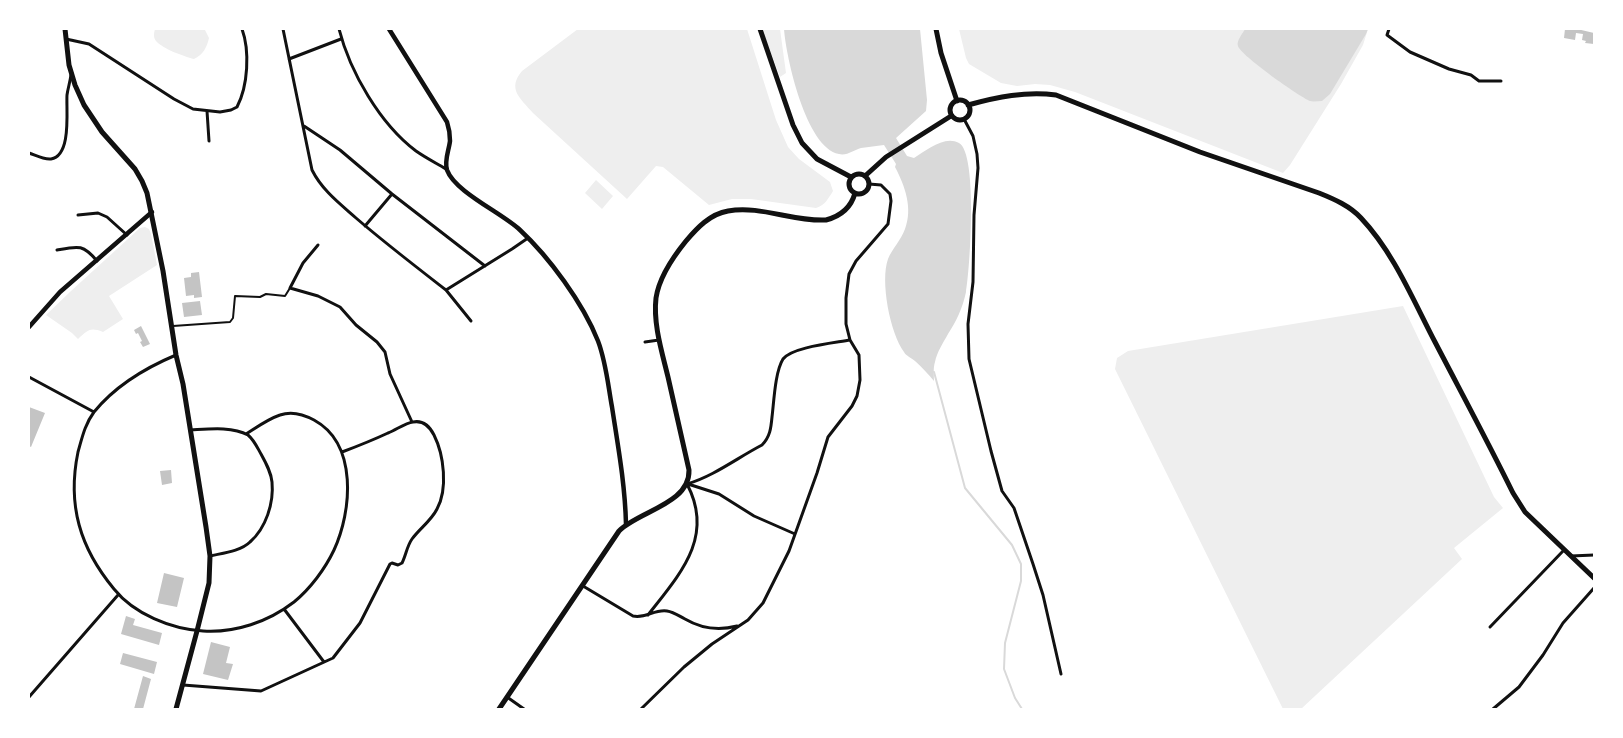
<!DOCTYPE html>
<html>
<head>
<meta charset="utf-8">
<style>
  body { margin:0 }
  #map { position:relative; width:1623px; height:738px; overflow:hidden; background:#fff; font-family:"IBM Plex Sans",sans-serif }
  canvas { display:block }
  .frame { position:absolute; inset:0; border:30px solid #fff; pointer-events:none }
</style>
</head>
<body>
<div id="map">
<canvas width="1623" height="738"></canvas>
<div class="frame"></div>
</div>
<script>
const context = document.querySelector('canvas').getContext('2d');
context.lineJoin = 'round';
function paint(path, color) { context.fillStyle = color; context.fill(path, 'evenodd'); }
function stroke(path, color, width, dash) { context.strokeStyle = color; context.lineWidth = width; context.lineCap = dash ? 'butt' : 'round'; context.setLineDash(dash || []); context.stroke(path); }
const green = new Path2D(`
  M155,29L205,30L209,38C207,47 203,55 194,59C183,56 163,49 156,41C153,37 154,33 155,29Z
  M578,29H747L776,120L788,147L799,159L830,182L833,191C828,199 825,205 816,208L751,199H732L709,205L663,167L656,166L627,199L533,113C520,98 507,89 522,71Z
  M762,29H780L786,73L780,77Z
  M959,29H1368L1363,45L1341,84L1290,165L1283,173L1075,92L1050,85L1035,84L1017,86L1001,83L969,64L966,58Z
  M596,180L613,196L602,209L585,193Z
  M145,227L149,229L151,234L157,265L109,296L123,319L103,332C90,327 88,330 78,339L72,333L46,315L71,291L140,228Z
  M1403,306L1494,497L1503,508L1454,548L1462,559L1301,709H1283L1115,369L1117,358L1128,351Z`);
const water = new Path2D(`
  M784,29H920L927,100L926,111L896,138L907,156L914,158C926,151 944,135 959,143C978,153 970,271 966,292C963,307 956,322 948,334C943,343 937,352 935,362C933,368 934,375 934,381C928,374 922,367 915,361C912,358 906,356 904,352C890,333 880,281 888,259C892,249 901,240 905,229C913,208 905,186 895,167L896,164L884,145C876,146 869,147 861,148C854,150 847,156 839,154C806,148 786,57 784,29Z
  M1245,29H1368L1366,34L1330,94L1322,101C1318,101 1313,102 1310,101C1300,97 1240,55 1238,46C1236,41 1243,33 1245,29Z`);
const stream = new Path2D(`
  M934,372L965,488L1012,545L1021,564V581L1005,643L1004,669L1015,698L1022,709`);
const building = new Path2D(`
  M1565,29H1577L1594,33V44L1585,43L1586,41L1582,40L1583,34L1576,33L1575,40L1564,38Z
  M199,272L202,297L194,298V295L186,296L184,278L191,277V273Z
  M200,301L202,315L184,317L182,303Z
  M141,326L150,344L143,347L140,342L142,341L138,333L136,334L134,330Z
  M29,407L45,413L31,447L29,446Z
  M171,470L172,483L162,485L160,471Z
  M164,573L184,578L177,607L157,603Z
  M126,616L135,619L133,625L162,633L159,645L121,634Z
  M211,642L230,647L226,663L233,664L228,680L203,674Z
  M123,653L157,662L154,674L120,664Z
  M143,676L151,679L143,709H134Z`);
const service = new Path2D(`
  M173,326L230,322L233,318L235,296L260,297L266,294L285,296L290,288`);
const minor = new Path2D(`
  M283,29L312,170C322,190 339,203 356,218C385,243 415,266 446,290L512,249L528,238
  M339,29C350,72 380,124 416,151C426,158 436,163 446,169
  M1389,29L1387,35L1410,52L1449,69L1471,75L1479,81H1501
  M66,39L89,44L174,99L193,109L220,112L231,110L237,107C248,86 250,51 242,29
  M289,59L341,39
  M207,111L209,141
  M964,119L973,136L977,154L978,168L974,215L973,282L968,324L969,359L991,451L1002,491L1014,508L1033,564L1043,595L1061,674
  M304,126L340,150L392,194L485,266
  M29,153C35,155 44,160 51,159C72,156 66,109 67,95C68,88 70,82 71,75
  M78,215L98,213L107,217L127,235
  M365,226L392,194
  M318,245L303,263L290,288L318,296L340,307L356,325L377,342L385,352L390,374L412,422
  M57,250C78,246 83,244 97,261
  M446,290L471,321
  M645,342L659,340
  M176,355C145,368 116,385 94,412C85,424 82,438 78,452C67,505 80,548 114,589C134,614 171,629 203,631C235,633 268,622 294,602C310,589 325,569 334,550C352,511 358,444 314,420C303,414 291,411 280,415C268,419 257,427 246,434
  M29,377L94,412
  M191,430C208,429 232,426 248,435C254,440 257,447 261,454C266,463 271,472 272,482C274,503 266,528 250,542C241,551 223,553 210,556
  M687,484C714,476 737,458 762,445C770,437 771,428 772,417C774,401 775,372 783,359C792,347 834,343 850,340
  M688,484L719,494L754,516L795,534
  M1571,556L1594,555
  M583,586L633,616C646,619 654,609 667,611C674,612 679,616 685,619C702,629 718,631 737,626
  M284,609L324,662
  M648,615C680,574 715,537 687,484
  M1490,627L1564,550
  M183,685L261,691L333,658L360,623L390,564L392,563L398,565L402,563C406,555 407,546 412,539C420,528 431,521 437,509C448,489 444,455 434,435C430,427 423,420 413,422C405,423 396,430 388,433C373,440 358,446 342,452
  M29,697L118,595
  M507,697L524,709
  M641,709L684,667L712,644L748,620L763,603L789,551L817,473L828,437L852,406L857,396L860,380L859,355L850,340L846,324V298L849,274L856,261L888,224L891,201L890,194L881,185L869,184
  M1493,709L1519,687L1543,655L1563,623L1594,588`);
const tertiary = new Path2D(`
  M389,29L447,122C449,128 450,134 450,141C449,150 444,161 447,170C455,192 502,213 520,230C549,257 583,303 598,341C606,362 608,385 612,407C618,446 625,484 626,524
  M29,327L60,292L152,212`);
const secondary = new Path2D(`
  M65,29L69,65L75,85L84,105L102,132L135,169L142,181L147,193L163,271L176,355L183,384L206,527L210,556L209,583L197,631L176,709
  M760,29L793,125L802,143L817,159L851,177
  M936,29L941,53L957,101
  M950 110a10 10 0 1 1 20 0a10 10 0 1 1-20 0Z
  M968,105C997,97 1026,91 1056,95L1200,152L1319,193C1334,199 1350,206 1361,218C1394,253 1413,300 1435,342C1461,392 1488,442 1513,493L1525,512L1594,578
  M849 184a10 10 0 1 1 20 0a10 10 0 1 1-20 0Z
  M865,176L886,157L951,116
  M499,709L619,531C639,511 690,504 689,470C682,439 675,408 668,377C662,352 653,324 656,298C659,278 673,257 686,241C697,228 710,214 728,211C760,205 794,222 826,220C841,216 851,208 855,193`);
paint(green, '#eee');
paint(water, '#d9d9d9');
stroke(stream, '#d9d9d9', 2);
paint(building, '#c4c4c4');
stroke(service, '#111', 2);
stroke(minor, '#111', 3);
stroke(tertiary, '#111', 4.5);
stroke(secondary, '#111', 5);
</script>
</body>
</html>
